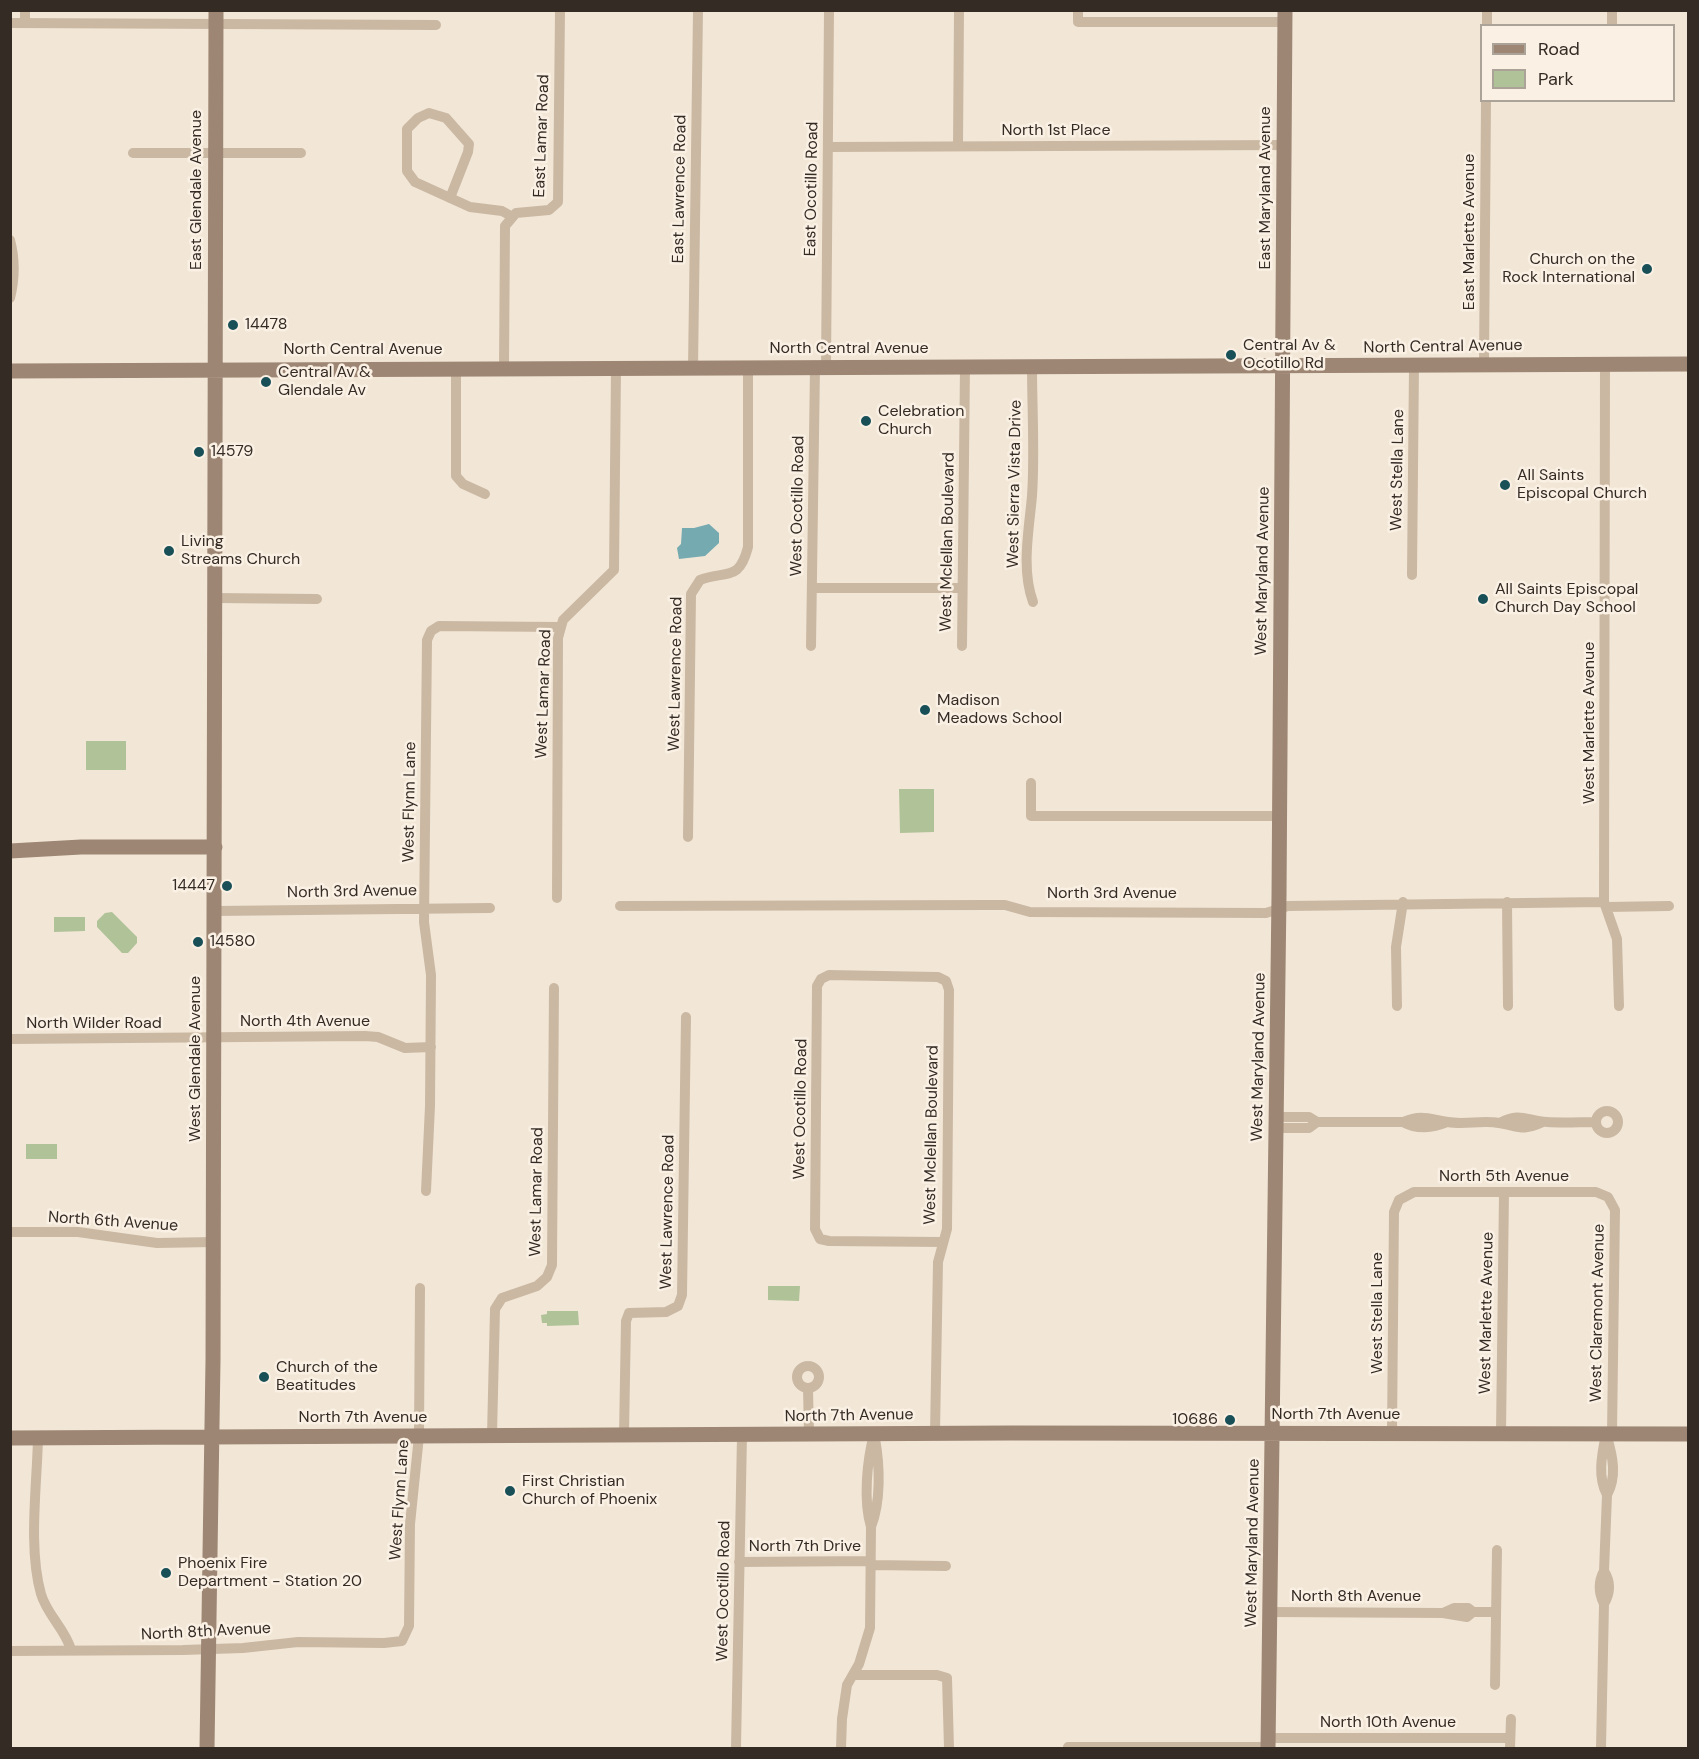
<!DOCTYPE html>
<html>
<head>
<meta charset="utf-8">
<style>
  body { margin:0 }
  #map { position:relative; width:1699px; height:1759px; overflow:hidden; background:#f2e7d7; font-family:"DM Sans",sans-serif }
  canvas { display:block }
  .frame { position:absolute; inset:0; border:12px solid #352b25; pointer-events:none }
  .legend { position:absolute; left:1480px; top:24px; width:195px; height:78px; box-sizing:border-box; background:#faf1e4; border:2px solid #aba298; margin:0; padding:8px 10px; list-style:none; font-size:18px; color:#352b25 }
  .legend li { display:flex; align-items:center; gap:12px; height:30px }
  .legend b { width:30px; border:2px solid #aba298 }
</style>
</head>
<body>
<div id="map">
<canvas width="1699" height="1759"></canvas>
<div class="frame"></div>
<ul class="legend">
<li><b style="height:8px;background:#9e8674"></b>Road</li>
<li><b style="height:16px;background:#b0c297"></b>Park</li>
</ul>
</div>
<script>
const context = document.querySelector('canvas').getContext('2d');
context.lineJoin = 'round';
function paint(path, color) { context.fillStyle = color; context.fill(path, 'evenodd'); }
function stroke(path, color, width, dash) { context.strokeStyle = color; context.lineWidth = width; context.lineCap = dash ? 'butt' : 'round'; context.setLineDash(dash || []); context.stroke(path); }
function label(font, color, halo, rows, align = 'center') {
  context.font = font + ' "DM Sans",sans-serif'; context.lineWidth = 5; context.setLineDash([]); context.textBaseline = 'middle'; context.strokeStyle = halo; context.fillStyle = color; for (const [text, x, y, turn = 0] of rows) {
    context.save(); context.translate(x, y); context.rotate((+turn || 0) * Math.PI / 180); context.textAlign = isNaN(turn) ? turn : align; if (halo) context.strokeText(text, 0, 0); context.fillText(text, 0, 0); context.restore();
  }
}
const green = new Path2D(`
  M86,741H126V770H86Z
  M899,789H934V832L900,833Z
  M112,912L137,937V943L128,953H122L97,927V921L105,913Z
  M54,917H85V931L54,932Z
  M26,1144H57V1159H26Z
  M768,1286H800L799,1301L768,1300Z
  M547,1311H578L579,1325L547,1326V1323H542L541,1315L547,1314Z`);
const water = new Path2D(`
  M709,524L719,533V543L705,556L679,559L677,548L681,544L682,528H694Z`);
const street = new Path2D(`
  M1078,10V22H1285
  M10,23L436,25
  M25,23V10
  M1487,26V10
  M1612,26V10
  M958,146L959,10
  M828,147L1284,145
  M133,153H301
  M450,198L468,152L469,144L446,118L429,113L418,118L407,129V171L415,182L470,207L502,211L511,216
  M10,240C15,259 15,278 10,298
  M1484,364L1486,100
  M1032,366C1032,409 1035,454 1032,496C1029,530 1021,569 1033,602
  M826,367L829,10
  M456,368V476L463,484L485,494
  M504,368L505,226L516,213L549,210L558,202L560,10
  M693,368L698,10
  M1412,575L1414,365
  M812,588H962
  M214,598L317,599
  M811,646L815,367
  M962,646L965,366
  M1031,783V816H1279
  M688,837L691,594L700,580C727,570 739,582 748,547V367
  M557,898L558,638L563,620L614,570L616,368
  M1507,902L1508,1006
  M1604,902L1605,364
  M1604,902L1617,939L1619,1006
  M620,906L988,905H1005L1030,912L1266,913L1288,906L1604,902
  M1606,907L1669,906
  M215,911L490,908
  M1397,1006L1396,947L1403,902
  M10,1039L365,1036L378,1037L405,1048L431,1047
  M1596 1122a11 11 0 1 1 22 0a11 11 0 1 1-22 0Z
  M1277,1117H1309L1317,1122H1403C1422,1114 1429,1119 1448,1122C1464,1125 1482,1120 1499,1123C1519,1126 1521,1132 1543,1122
  M1403,1122C1418,1130 1432,1128 1447,1122
  M1500,1123C1520,1112 1527,1121 1547,1122C1563,1123 1580,1122 1596,1122
  M1277,1128H1309L1317,1122
  M426,1191L430,1106L431,975L424,922L427,640L431,631L439,626L560,627
  M10,1232H78L157,1243L213,1242
  M797 1377a11 11 0 1 1 22 0a11 11 0 1 1-22 0Z
  M808,1388L809,1434
  M935,1433L938,1262L947,1229L949,990L946,981L938,977L829,975L821,979L817,986L815,1229L820,1239L829,1241L942,1242
  M1392,1433L1394,1212L1399,1200L1414,1192H1596L1608,1197L1615,1210L1612,1434
  M1501,1433L1504,1192
  M492,1435L495,1309L502,1298L537,1286L547,1277L552,1265L554,988
  M624,1435L626,1321L629,1313L666,1312L678,1306L682,1295L686,1017
  M38,1438C37,1486 28,1548 41,1594C47,1615 66,1630 71,1650
  M1607,1495C1617,1477 1613,1457 1607,1437
  M871,1527C881,1502 880,1466 875,1439
  M739,1562L871,1561
  M871,1565L946,1566
  M1604,1604C1611,1592 1611,1582 1604,1571
  M1269,1612L1443,1613L1467,1617L1473,1612
  M1443,1613L1454,1608H1468L1473,1612H1496
  M10,1651L183,1650L243,1648L298,1642L384,1643L402,1641L409,1626L410,1524L419,1436L420,1288
  M853,1675H937L947,1678L949,1748
  M1495,1685L1497,1550
  M1268,1738H1508
  M1068,1747H1268
  M736,1748L742,1435
  M841,1748L842,1719L847,1685L859,1664L870,1628L871,1527C863,1500 867,1461 874,1434
  M1510,1748L1511,1719
  M1601,1748L1604,1604C1598,1592 1598,1582 1604,1571L1607,1495C1597,1476 1602,1454 1606,1434`);
const secondary = new Path2D(`
  M10,371L1688,364
  M10,851L81,847H215
  M10,1438L1012,1433L1688,1434
  M207,1748L213,1360L216,10
  M1268,1748L1279,896L1285,10`);
const markers = [
  [1647,269,6,"#195058"],
  [233,325,6,"#195058"],
  [1231,355,6,"#195058"],
  [266,382,6,"#195058"],
  [866,421,6,"#195058"],
  [199,452,6,"#195058"],
  [1505,485,6,"#195058"],
  [169,551,6,"#195058"],
  [1483,599,6,"#195058"],
  [925,710,6,"#195058"],
  [227,886,6,"#195058"],
  [198,942,6,"#195058"],
  [264,1377,6,"#195058"],
  [1230,1420,6,"#195058"],
  [510,1491,6,"#195058"],
  [166,1573,6,"#195058"]
];
const streetNames = [
  ["North 1st Place",1056,131],
  ["East Lamar Road",542,136,-88],
  ["East Maryland Avenue",1266,188,-90],
  ["East Lawrence Road",680,189,-89],
  ["East Ocotillo Road",812,189,-89],
  ["East Glendale Avenue",197,190,-90],
  ["East Marlette Avenue",1470,232,-90],
  ["North Central Avenue",1443,347,-1],
  ["North Central Avenue",849,349],
  ["North Central Avenue",363,350],
  ["West Stella Lane",1398,470,-89],
  ["West Sierra Vista Drive",1015,484,-89],
  ["West Ocotillo Road",798,506,-89],
  ["West Mclellan Boulevard",948,542,-89],
  ["West Maryland Avenue",1263,571,-89],
  ["West Lawrence Road",676,674,-89],
  ["West Lamar Road",544,694,-88],
  ["West Marlette Avenue",1590,723,-90],
  ["West Flynn Lane",410,802,-89],
  ["North 3rd Avenue",352,892,-1],
  ["North 3rd Avenue",1112,894],
  ["North 4th Avenue",305,1022],
  ["North Wilder Road",94,1024],
  ["West Maryland Avenue",1259,1057,-89],
  ["West Glendale Avenue",196,1059,-90],
  ["West Ocotillo Road",801,1109,-89],
  ["West Mclellan Boulevard",932,1135,-89],
  ["North 5th Avenue",1504,1177],
  ["West Lamar Road",537,1192,-89],
  ["West Lawrence Road",668,1212,-89],
  ["North 6th Avenue",113,1222,4],
  ["West Stella Lane",1378,1313,-90],
  ["West Marlette Avenue",1487,1313,-89],
  ["West Claremont Avenue",1598,1313,-89],
  ["North 7th Avenue",1336,1415],
  ["North 7th Avenue",849,1416,-1],
  ["North 7th Avenue",363,1418],
  ["West Flynn Lane",400,1500,-86],
  ["West Maryland Avenue",1253,1543,-89],
  ["North 7th Drive",805,1547],
  ["West Ocotillo Road",724,1591,-89],
  ["North 8th Avenue",1356,1597],
  ["North 8th Avenue",206,1632,-3],
  ["North 10th Avenue",1388,1723]
];
const poiNames = [
  ["Church on the",1635,260,"right"],
  ["Rock International",1635,278,"right"],
  ["14478",245,325],
  ["Central Av &",1243,346],
  ["Ocotillo Rd",1243,364],
  ["Central Av &",278,373],
  ["Glendale Av",278,391],
  ["Celebration",878,412],
  ["Church",878,430],
  ["14579",211,452],
  ["All Saints",1517,476],
  ["Episcopal Church",1517,494],
  ["Living",181,542],
  ["Streams Church",181,560],
  ["All Saints Episcopal",1495,590],
  ["Church Day School",1495,608],
  ["Madison",937,701],
  ["Meadows School",937,719],
  ["14447",215,886,"right"],
  ["14580",210,942],
  ["Church of the",276,1368],
  ["Beatitudes",276,1386],
  ["10686",1218,1420,"right"],
  ["First Christian",522,1482],
  ["Church of Phoenix",522,1500],
  ["Phoenix Fire",178,1564],
  ["Department - Station 20",178,1582]
];
paint(green, '#b0c297');
paint(water, '#75aab0');
stroke(street, '#cab8a3', 10);
stroke(secondary, '#9e8674', 15);
for (const [x, y, r, color] of markers) { const dot = new Path2D(); dot.arc(x, y, r, 0, 2 * Math.PI); context.fillStyle = color; context.fill(dot); stroke(dot, '#faf1e4', 2); }
label('16px', '#352b25', '#faf1e4', streetNames);
label('16px', '#352b25', '#faf1e4', poiNames, 'left');
</script>
</body>
</html>
